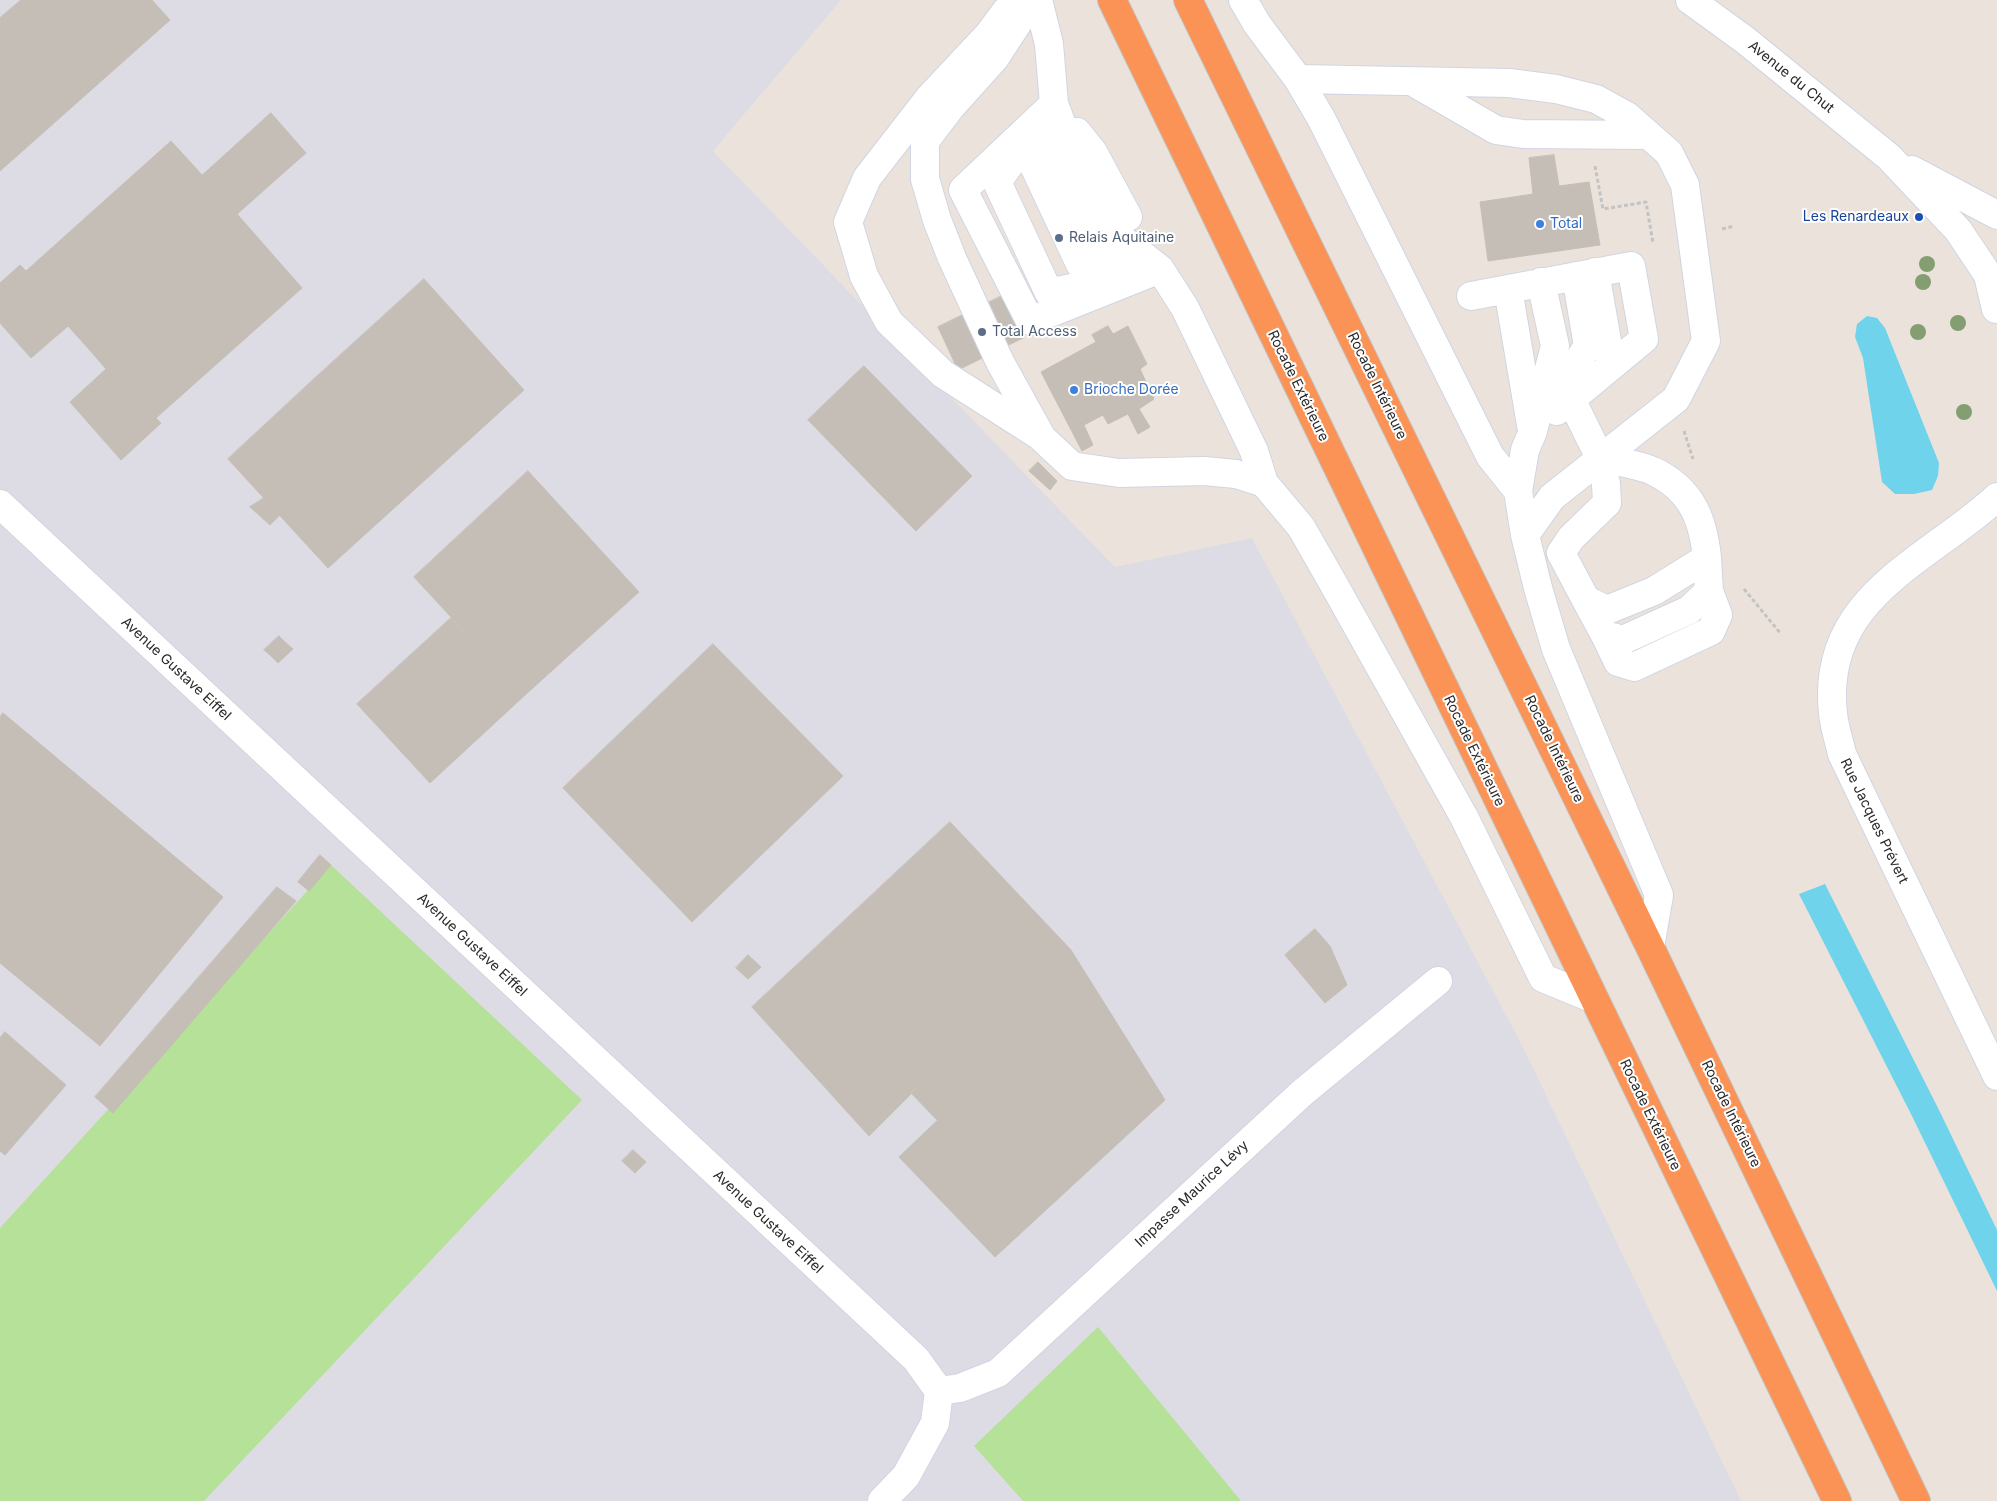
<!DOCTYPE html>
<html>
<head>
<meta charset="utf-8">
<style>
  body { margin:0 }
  canvas { display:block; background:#ebe3db }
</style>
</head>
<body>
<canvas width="1997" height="1501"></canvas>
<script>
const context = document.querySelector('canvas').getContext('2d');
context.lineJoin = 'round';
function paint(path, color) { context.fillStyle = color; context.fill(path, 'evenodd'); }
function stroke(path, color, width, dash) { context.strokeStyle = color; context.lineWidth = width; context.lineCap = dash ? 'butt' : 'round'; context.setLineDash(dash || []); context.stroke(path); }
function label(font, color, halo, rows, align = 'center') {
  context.font = font + ' Inter,sans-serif'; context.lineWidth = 4; context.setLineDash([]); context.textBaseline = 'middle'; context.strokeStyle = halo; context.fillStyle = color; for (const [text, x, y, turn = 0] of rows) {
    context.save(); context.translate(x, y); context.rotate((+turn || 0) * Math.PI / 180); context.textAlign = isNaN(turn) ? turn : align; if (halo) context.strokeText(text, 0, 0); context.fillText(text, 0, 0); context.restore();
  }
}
const industrial = new Path2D(`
  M0,0H841L713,151L1115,567L1252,538L1522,1045L1741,1501H0Z`);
const green = new Path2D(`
  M331,865L582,1100L204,1501H0V1228Z
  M1098,1327L1241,1501H1023L974,1446Z`);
const water = new Path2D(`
  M1867,316L1877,318L1885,328L1939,463L1938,476L1932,490L1914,494H1895L1882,482L1863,358L1855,337L1857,324Z
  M1825,884L1940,1112L1997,1230V1291L1912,1116L1799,894Z`);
const building = new Path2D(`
  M21,0H152L170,20L0,171V18Z
  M271,113L306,153L87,347L68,326L31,358L0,323V283L20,265L26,271L171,141L202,175Z
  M1554,155L1559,186L1589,182L1600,245L1488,261L1480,202L1533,194L1529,158Z
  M237,214L302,288L156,418L161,423L121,460L70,402L106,369L87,347Z
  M424,279L524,390L414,490L313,380Z
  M1004,295L1025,337L958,370L938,327Z
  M1108,326L1113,334L1128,326L1147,364L1140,369L1154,399L1139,409L1150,427L1138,434L1128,414L1108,424L1103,415L1084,425L1093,445L1082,451L1041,372L1096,342L1092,335Z
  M864,366L972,476L916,531L808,420Z
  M313,380L391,465L305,543L228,459Z
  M1038,462L1057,481L1050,490L1029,471Z
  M391,465L414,490L328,568L305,543Z
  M528,471L639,592L524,696L414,577Z
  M264,498L280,515L270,525L250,507Z
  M451,618L524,696L430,783L357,704Z
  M279,636L285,642L270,655L264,650Z
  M285,642L293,649L278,663L270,655Z
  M713,644L843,776L692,922L563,788Z
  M3,713L223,897L100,1046L0,963V717Z
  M950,822L1071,950L1165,1100L995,1257L899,1157L965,1094L939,1066L869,1136L752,1007Z
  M320,855L331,865L309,891L298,882Z
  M277,887L296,901L113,1113L95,1097Z
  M1315,929L1330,946L1347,985L1325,1003L1285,955Z
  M748,955L761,967L748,979L736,968Z
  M5,1032L66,1085L5,1155L0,1151V1038Z
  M939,1066L965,1094L937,1120L911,1093Z
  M633,1150L646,1162L635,1173L622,1161Z`);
const path = new Path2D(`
  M1595,166L1603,209L1646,202L1653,243
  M1722,229L1734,226
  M1684,431L1693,459
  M1744,589L1781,634`);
const minor = new Path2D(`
  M1025,0L1019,21L995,58L950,108L925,141V179L937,220L952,258L1000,362L1042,438L1072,466L1119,473L1204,471L1236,474L1264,483L1301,527L1333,583L1464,817L1543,978L1594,999
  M1038,0L1049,44L1054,104L1074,156L1085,180L1118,236L1160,269L1185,308L1254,451L1264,483
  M1243,0L1257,24L1298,79L1321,118L1490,456L1518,491
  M1690,0L1745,40L1889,157L1958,230L1988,275L1996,309
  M1006,11L989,34L929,98L867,178L848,222L864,276L889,322L943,374L1040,436
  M1298,79L1509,83L1556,89L1596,99L1627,116L1669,153L1685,185L1706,341L1676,399L1552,497L1525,535
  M1413,82L1496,130L1523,134L1648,135
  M1054,104L963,190L1030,321L1160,269
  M1053,107L1034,166L1080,264L1152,268
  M1054,125V160L1103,252L1132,260
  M1077,132L1093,152L1128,217
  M1018,153L997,182L1049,293L1085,285
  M1912,170L1997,215
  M1595,272L1611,364
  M1541,282L1555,346L1533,431L1525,450L1518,491L1525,535L1538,588L1556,649L1659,895L1650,947
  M1508,289L1531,425
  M1471,296L1631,266L1644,339L1557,411
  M1571,399L1600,458L1606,484L1607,503L1571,538L1561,553L1586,600L1607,610L1654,591L1707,558C1703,518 1691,489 1653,471C1637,464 1617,462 1600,458
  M1548,407L1588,346L1576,276
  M1997,497C1928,561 1820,597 1833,713C1834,726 1839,740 1842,754L1997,1076
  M0,504L916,1359L939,1391
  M1586,600L1605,635L1623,640L1689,610L1709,591L1707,558
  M1605,635L1618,662L1634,667L1711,631L1718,615L1709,591
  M939,1391L960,1388L998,1373L1302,1093L1438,981
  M882,1501L906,1476L935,1423L939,1391`);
const highway = new Path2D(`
  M1112,0L1837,1501
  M1188,0L1650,947L1916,1501`);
const trees = [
  [1927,264],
  [1923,282],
  [1958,323],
  [1918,332],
  [1964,412]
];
const markers = [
  [1919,217,5,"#1a4fb4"],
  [1540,224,5,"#3f7fe0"],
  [1059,238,5,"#5c6f8a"],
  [982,332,5,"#5c6f8a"],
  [1074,390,5,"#3f7fe0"]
];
const streetNames = [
  ["Avenue du Chut",1791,77,39],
  ["Rocade Extérieure",1298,386,64],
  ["Rocade Intérieure",1377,386,64],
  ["Avenue Gustave Eiffel",176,669,43],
  ["Rocade Intérieure",1554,749,64],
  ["Rocade Extérieure",1474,751,64],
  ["Rue Jacques Prévert",1874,821,64],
  ["Avenue Gustave Eiffel",472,945,43],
  ["Rocade Intérieure",1731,1114,64],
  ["Rocade Extérieure",1650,1115,64],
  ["Impasse Maurice Lévy",1192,1194,-43],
  ["Avenue Gustave Eiffel",768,1222,43]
];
const transitNames = [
  ["Les Renardeaux",1909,217]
];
const shopNames = [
  ["Total",1550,224],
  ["Brioche Dorée",1084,390]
];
const serviceNames = [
  ["Relais Aquitaine",1069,238],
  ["Total Access",992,332]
];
paint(industrial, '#dddce4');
paint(green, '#b6e198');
paint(water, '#6fd3ec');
paint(building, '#c4beb7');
stroke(building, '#c6bfb5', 1);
stroke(minor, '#d0d5e2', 30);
stroke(highway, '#c3c3c3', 30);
stroke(path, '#c3c3c3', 3, [4, 2.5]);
stroke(minor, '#fff', 28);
stroke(highway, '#fb9356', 28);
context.fillStyle = '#849e71';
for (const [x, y] of trees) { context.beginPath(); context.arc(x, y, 8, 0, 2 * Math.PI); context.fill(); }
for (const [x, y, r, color] of markers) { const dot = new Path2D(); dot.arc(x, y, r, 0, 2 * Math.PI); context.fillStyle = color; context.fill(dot); stroke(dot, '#fff', 2); }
label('14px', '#292929', '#fff', streetNames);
label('14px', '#164399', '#fff', transitNames, 'right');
label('14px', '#366cbe', '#fff', shopNames, 'left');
label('14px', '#4e5e75', '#fff', serviceNames, 'left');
</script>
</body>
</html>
